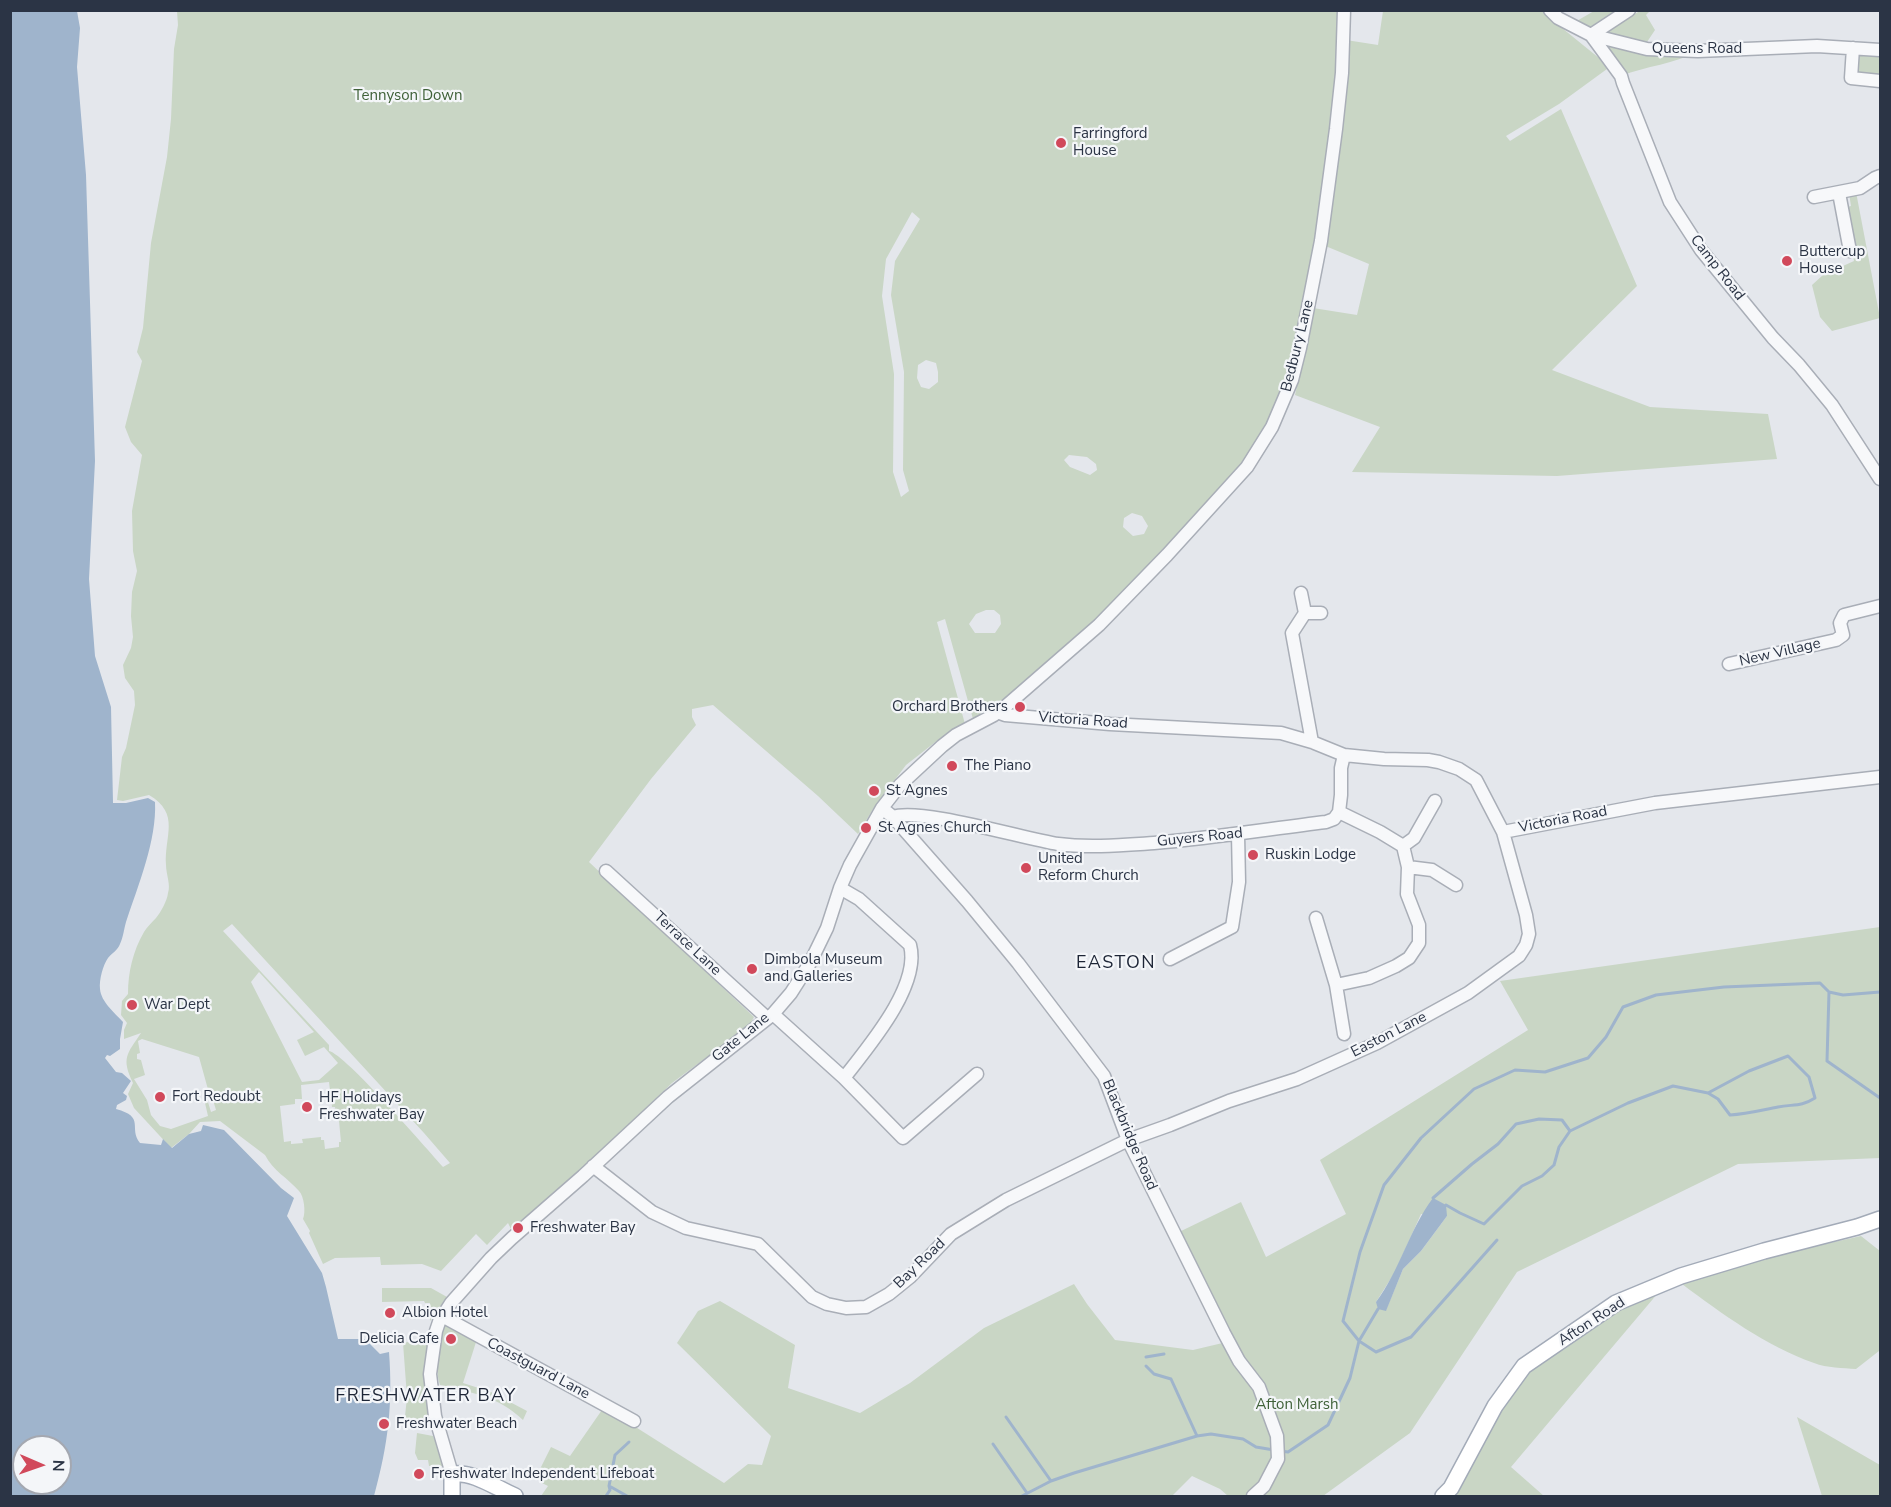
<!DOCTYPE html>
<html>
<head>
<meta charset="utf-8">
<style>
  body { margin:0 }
  #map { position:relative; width:1891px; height:1507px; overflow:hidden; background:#e4e7ec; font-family:"Nunito Sans",sans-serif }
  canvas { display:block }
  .frame { position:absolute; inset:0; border:12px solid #2b3445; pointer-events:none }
  .north { position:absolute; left:12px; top:1435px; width:60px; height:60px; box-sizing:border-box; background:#f4f6f9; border:2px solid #a4a8b1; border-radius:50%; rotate:92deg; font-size:16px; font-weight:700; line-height:24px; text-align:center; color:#2b3445 }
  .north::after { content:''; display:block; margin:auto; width:21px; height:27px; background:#d1495b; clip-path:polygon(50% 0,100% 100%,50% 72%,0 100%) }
</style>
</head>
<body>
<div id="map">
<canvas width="1891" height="1507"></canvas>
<div class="frame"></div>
<div class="north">N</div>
</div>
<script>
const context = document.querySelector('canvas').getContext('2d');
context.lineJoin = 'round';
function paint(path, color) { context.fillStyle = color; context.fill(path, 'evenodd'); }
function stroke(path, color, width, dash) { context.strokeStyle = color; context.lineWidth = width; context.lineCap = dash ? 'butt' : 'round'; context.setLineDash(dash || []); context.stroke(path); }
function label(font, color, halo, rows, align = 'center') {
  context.font = font + ' "Nunito Sans",sans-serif'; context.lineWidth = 4.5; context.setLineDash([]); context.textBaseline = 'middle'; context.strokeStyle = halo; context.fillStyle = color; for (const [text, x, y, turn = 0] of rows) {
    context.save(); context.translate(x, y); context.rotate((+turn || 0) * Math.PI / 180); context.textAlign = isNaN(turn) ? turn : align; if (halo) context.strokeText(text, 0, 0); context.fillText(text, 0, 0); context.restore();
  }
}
const green = new Path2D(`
  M177,11H1339V72L1308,294L1280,405L1244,465L1094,626L995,710L973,719L945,619L937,622L965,724L938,740L906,765L873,809L858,834L818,796L713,705L692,709V717L696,725L651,779L589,862L754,1017L750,1025L672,1083L596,1156L513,1233L508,1223L487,1245L476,1234L441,1271L422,1264L381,1265L380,1257L335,1258L323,1264L309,1233L310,1231L303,1219C306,1212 304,1196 299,1191C288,1178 273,1171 265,1155L220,1121L200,1122L189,1134L171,1148L134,1108L128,1094L133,1083C121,1058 127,1054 141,1033L124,1039V1030L127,1023L121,1015L122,1001L128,994C128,972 133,951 144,932C147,927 152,922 156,918C161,912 167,901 168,893C171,885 166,874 166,865C164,836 181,814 149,795L123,801L117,800L122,757L126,748L135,705L134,691L125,678L123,665L131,648L133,637L131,616L132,592L137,571L133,551L132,511L142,455L131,442L125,427L142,361L137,352L143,328L151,243L167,157L171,119L174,49L178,25ZM912,212L920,219L895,261L891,295L904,372L903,470L909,491L901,497L893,472L894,374L882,296L886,259ZM926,360L936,363L938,372V382L929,389L921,387L917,378L918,365ZM1069,455L1087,457L1096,464L1097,470L1090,475L1070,467L1064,460ZM1132,513L1142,516L1148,526L1144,534L1133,536L1123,527L1124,518ZM986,610H994L1000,615L1001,624L995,633H975L969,624L976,614ZM232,924L424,1133L450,1163L443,1167C427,1149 345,1054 329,1051V1045L223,931ZM259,972L314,1032L297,1040L305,1056L324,1047L338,1063L319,1080L302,1082L251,982ZM142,1039L199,1057L209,1093L216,1092L218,1098L213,1100L216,1110L211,1112L208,1102L205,1103L208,1116L171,1129L160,1126L151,1115L147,1100L134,1079L145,1075L141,1060L137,1059V1054L140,1053L138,1041ZM329,1082L332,1107H335L337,1121H339L341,1142H339V1147L325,1149L324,1140H321V1137L302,1139L303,1143L291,1144V1141L284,1142L280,1106L295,1104V1099H302L301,1085Z
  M1383,11H1543L1546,15L1599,58L1607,69L1559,104L1506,136L1510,141L1561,109L1637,286L1552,370L1650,407L1768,414L1777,459L1557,476L1352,472L1380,427L1295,395L1305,351L1313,308L1357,315L1369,264L1323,245L1346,40L1378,45Z
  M1594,11H1623L1610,28L1640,11H1650L1646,15L1655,30L1647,42L1643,43H1608L1698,51C1675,64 1646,66 1621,76L1575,22Z
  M1865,54L1880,55V78L1859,73L1855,65L1858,57Z
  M1856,192L1880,318L1832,331L1820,317L1812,285L1823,275L1854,261L1844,208L1851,206L1849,193Z
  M1880,927V1158L1738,1164L1517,1272L1410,1433L1323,1496H1228L1220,1489L1192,1476L1172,1496H541L548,1486L540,1482L538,1473L551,1447L570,1456L604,1407L724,1483L748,1464L762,1465L771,1436L677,1343L698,1311L720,1301L795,1345L788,1388L860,1413L910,1383L984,1328L1074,1284L1087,1304L1115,1340L1193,1350L1231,1341L1177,1233L1241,1202L1266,1257L1346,1214L1320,1160L1528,1030L1500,981ZM1421,1214L1447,1216L1421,1251L1403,1269L1386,1310L1376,1302L1395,1272Z
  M1861,1236L1880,1251V1346L1879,1351L1856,1369C1843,1368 1827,1368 1814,1363C1766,1346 1722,1314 1682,1284L1763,1258Z
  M382,1288H431L447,1297L430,1321V1303H425L424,1301L382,1302Z
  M1658,1293L1511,1467L1544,1496H1452L1501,1410L1529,1369L1617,1308Z
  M446,1323L477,1339L463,1383L491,1392L527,1411L523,1420C498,1396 472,1393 440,1385C434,1367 439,1340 446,1323Z
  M426,1337L430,1342L424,1389L432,1429L404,1426L407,1397L403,1343L408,1342L410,1344H421L423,1338Z
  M1797,1417L1880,1465V1496H1822Z
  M417,1433L433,1436L446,1466H429L428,1460H418L415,1453Z`);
const water = new Path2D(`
  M10,11H77L80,28L77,67L86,175L95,461L89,579L95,656L111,707L113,803H126L148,798L155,802C157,840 138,886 126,922C124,929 123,938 120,944C118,950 112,953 108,958C103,965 99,980 100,989C101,1002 115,1013 123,1022L120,1039V1049L110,1056L107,1055L105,1058L116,1072L122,1073L131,1081L123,1093L127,1096L126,1100L117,1105L116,1109C146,1117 128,1128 140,1143L161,1145L163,1139L172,1148L189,1134L201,1131L203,1125L224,1130L281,1188L294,1198L287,1216L322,1273L326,1287L338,1339H365L380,1354L389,1352C393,1405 388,1445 374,1496H11ZM24,1447H60V1483H24Z
  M1433,1198L1446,1205L1447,1216L1421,1251L1403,1269L1386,1311L1378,1309L1376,1302C1400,1270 1409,1230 1433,1198Z`);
const stream = new Path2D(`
  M1829,992L1843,995L1880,992
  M1433,1198L1472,1164L1498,1144L1516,1124L1539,1119L1562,1120L1570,1131
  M1446,1205L1460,1213L1484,1224L1522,1186L1542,1176L1554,1165L1559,1147L1570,1131L1628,1103L1673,1086L1708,1093L1749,1071L1788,1056L1809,1077L1815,1098C1801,1107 1793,1104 1778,1107C1762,1110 1747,1114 1730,1115L1718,1099L1708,1093
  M1497,1240L1411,1337L1376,1352L1359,1341L1343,1321L1360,1252L1384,1185L1421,1138L1474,1089L1515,1070L1545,1072L1588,1058L1606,1037L1623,1007L1656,995L1724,987L1820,983L1829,992L1827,1061L1880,1098
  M1146,1357L1164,1354
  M1146,1366L1154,1374L1171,1379L1197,1436
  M1006,1417L1051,1481
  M993,1444L1027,1493
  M1280,1451L1288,1452L1328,1425L1350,1378L1359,1341L1378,1309
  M611,1487L627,1496
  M606,1496L610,1490L609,1486L615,1455L629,1442
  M1022,1496L1051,1481L1074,1473L1197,1436L1211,1434L1243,1439L1256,1447L1274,1450`);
const minor = new Path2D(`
  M1550,10L1558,18L1591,35L1647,49L1698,51L1817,46L1880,50
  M1591,35L1621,76L1623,83L1670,202L1701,250L1773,338L1799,365L1832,405L1880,479
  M1591,35L1629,10
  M1853,48L1851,78L1880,81
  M1839,193L1850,251
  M1814,197L1860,188L1875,178L1880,176
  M1301,593L1305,613L1292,633L1312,742
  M1305,613H1321
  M1729,664L1836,640L1843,635L1840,623L1844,615L1880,606
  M882,808L893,817L967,901L1018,963L1104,1076L1128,1140L1224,1333L1239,1361L1259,1387L1277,1436L1278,1459L1264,1486L1253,1496
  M1339,812L1380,832L1403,846L1408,867L1407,894L1419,925V943L1409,958L1396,966L1369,978L1336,985L1344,1034
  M893,817C919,807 1025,839 1058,844C1089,848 1123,845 1154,843C1212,838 1269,829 1326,822L1334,819L1339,812L1341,795V768L1344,755
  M1503,832L1655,803L1880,777
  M1403,846L1414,838L1435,801
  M1408,867L1432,870L1456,885
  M606,871L767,1018
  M1316,918L1336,985
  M1170,959L1232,927L1239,882L1238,834
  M773,1014L844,1078C868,1047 921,986 910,945L859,899L840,888
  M844,1078L903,1138L977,1074
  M593,1166L652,1212L686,1228L758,1244L812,1297L827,1304L846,1308L866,1307L889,1294L910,1277L951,1234L1006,1200L1128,1140L1170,1125L1229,1101L1297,1079L1377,1043L1468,993L1519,956L1526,945L1529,934L1526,915L1503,832L1476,780L1459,769L1439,762L1428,760L1384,759L1344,755L1312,742L1281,733L1110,724L1005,715L997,712
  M442,1316L634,1421
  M452,1474L435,1416L430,1374L436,1331L439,1322L451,1303L491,1258L512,1238L583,1176L668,1097L773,1014L791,993L810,963L827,928L840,888L850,865L882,808L900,785L942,746L956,735L994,715L1006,706L1099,625L1167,555L1247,467L1272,427L1292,380L1300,348L1321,241L1336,129L1342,73L1344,10`);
const major = new Path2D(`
  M452,1496V1474C473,1471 496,1488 515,1496
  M1443,1496L1451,1488L1495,1406L1524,1366L1616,1303L1681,1276L1764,1251L1857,1227L1880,1219`);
const markers = [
  [1061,143,6,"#d1495b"],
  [1787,261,6,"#d1495b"],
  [1020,707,6,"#d1495b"],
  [952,766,6,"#d1495b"],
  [874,791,6,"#d1495b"],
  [866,828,6,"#d1495b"],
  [1253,855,6,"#d1495b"],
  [1026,868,6,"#d1495b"],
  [752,969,6,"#d1495b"],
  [132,1005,6,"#d1495b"],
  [160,1097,6,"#d1495b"],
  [307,1107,6,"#d1495b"],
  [518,1228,6,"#d1495b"],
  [390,1313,6,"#d1495b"],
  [451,1339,6,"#d1495b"],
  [384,1424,6,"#d1495b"],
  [419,1474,6,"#d1495b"]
];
const streetNames = [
  ["Queens Road",1697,49],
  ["Camp Road",1717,268,52],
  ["Bedbury Lane",1298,346,-76],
  ["New Village",1780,653,-13],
  ["Victoria Road",1083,721,4],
  ["Victoria Road",1563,820,-11],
  ["Guyers Road",1200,838,-6],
  ["Terrace Lane",687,944,43],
  ["Easton Lane",1389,1035,-27],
  ["Gate Lane",741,1038,-39],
  ["Blackbridge Road",1129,1135,67],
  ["Bay Road",920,1264,-44],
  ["Afton Road",1592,1322,-33],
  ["Coastguard Lane",538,1369,28]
];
const parkNames = [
  ["Tennyson Down",408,96],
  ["Afton Marsh",1297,1405]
];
const poiNames = [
  ["Farringford",1073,134],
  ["House",1073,151],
  ["Buttercup",1799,252],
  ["House",1799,269],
  ["Orchard Brothers",1008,707,"right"],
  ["The Piano",964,766],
  ["St Agnes",886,791],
  ["St Agnes Church",878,828],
  ["Ruskin Lodge",1265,855],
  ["United",1038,859],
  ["Reform Church",1038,876],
  ["Dimbola Museum",764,960],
  ["and Galleries",764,977],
  ["War Dept",144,1005],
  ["Fort Redoubt",172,1097],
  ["HF Holidays",319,1098],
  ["Freshwater Bay",319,1115],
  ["Freshwater Bay",530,1228],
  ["Albion Hotel",402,1313],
  ["Delicia Cafe",439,1339,"right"],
  ["Freshwater Beach",396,1424],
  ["Freshwater Independent Lifeboat",431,1474]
];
const quarterNames = [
  ["EASTON",1116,964],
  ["FRESHWATER BAY",426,1397]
];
paint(green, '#c9d6c5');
paint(water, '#9fb4cc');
stroke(stream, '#9fb4cc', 3);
stroke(minor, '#a9aeb7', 15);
stroke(major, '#a3abb8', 18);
stroke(minor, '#f7f8fa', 12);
stroke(major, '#fff', 15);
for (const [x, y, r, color] of markers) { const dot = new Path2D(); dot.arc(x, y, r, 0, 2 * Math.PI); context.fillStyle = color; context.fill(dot); stroke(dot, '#f4f6f9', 2); }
label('15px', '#2b3445', '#f4f6f9', streetNames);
label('15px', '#3f6138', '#f4f6f9', parkNames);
label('15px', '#2b3445', '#f4f6f9', poiNames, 'left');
context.letterSpacing = '1.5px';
label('18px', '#1d2536', '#f4f6f9', quarterNames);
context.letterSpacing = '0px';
</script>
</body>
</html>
